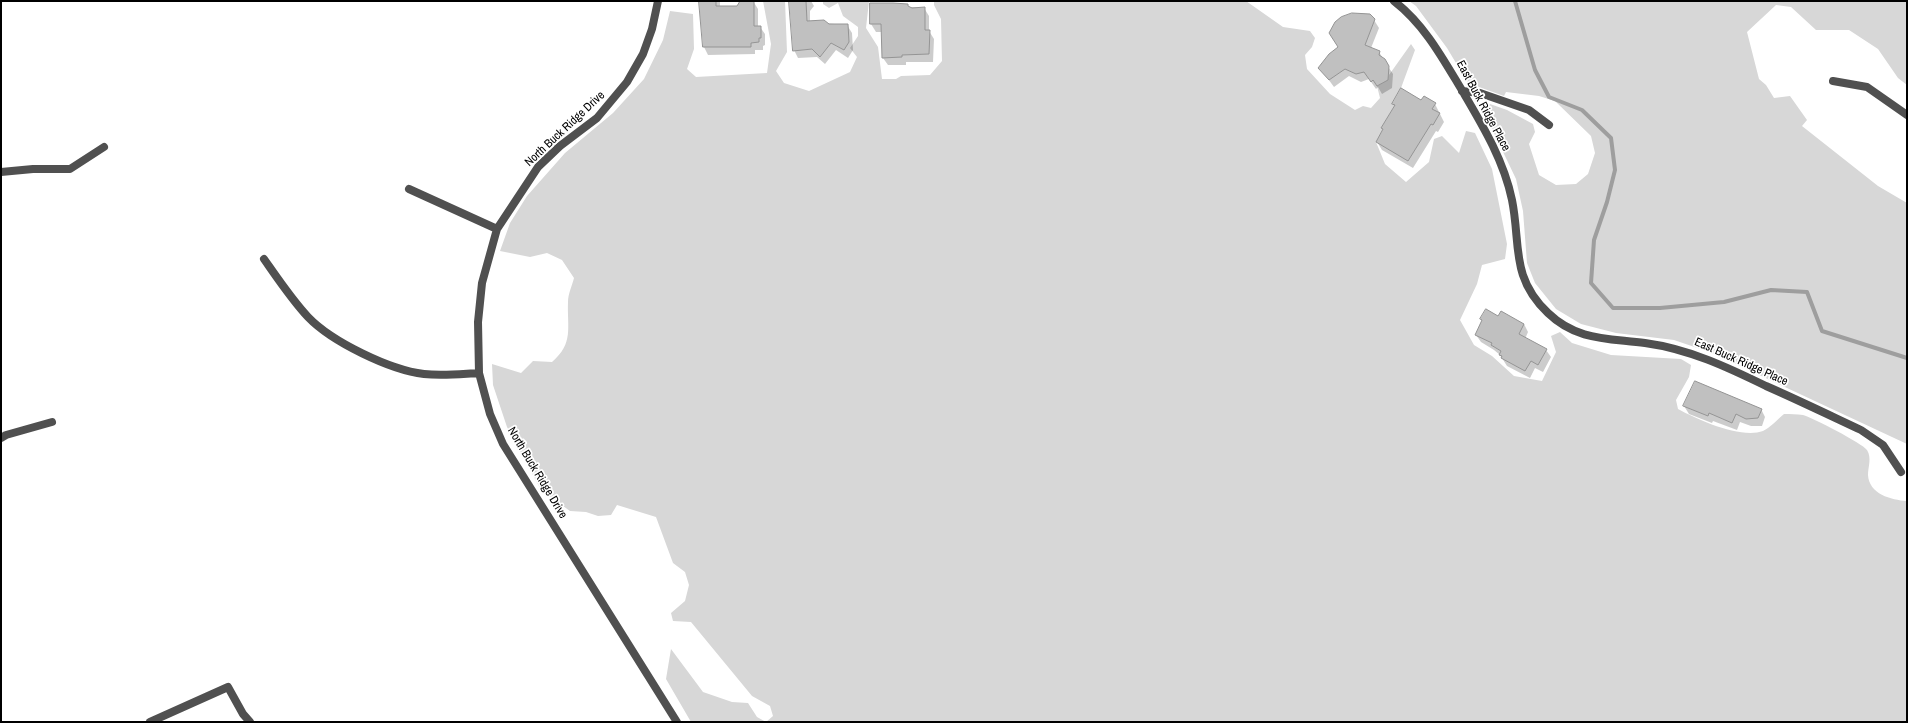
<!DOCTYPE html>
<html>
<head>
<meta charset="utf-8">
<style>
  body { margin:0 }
  #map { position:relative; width:1908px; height:723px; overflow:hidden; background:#fff; font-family:"Archivo Narrow",sans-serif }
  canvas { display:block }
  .frame { position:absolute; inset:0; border:2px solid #000; pointer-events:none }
</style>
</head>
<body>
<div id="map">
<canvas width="1908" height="723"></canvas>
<div class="frame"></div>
</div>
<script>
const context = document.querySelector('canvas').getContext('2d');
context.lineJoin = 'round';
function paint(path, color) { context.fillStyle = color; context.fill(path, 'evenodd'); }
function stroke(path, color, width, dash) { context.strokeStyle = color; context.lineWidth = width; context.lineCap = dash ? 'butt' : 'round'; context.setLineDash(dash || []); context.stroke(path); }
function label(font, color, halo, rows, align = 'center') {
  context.font = font + ' "Archivo Narrow",sans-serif'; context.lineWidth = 3.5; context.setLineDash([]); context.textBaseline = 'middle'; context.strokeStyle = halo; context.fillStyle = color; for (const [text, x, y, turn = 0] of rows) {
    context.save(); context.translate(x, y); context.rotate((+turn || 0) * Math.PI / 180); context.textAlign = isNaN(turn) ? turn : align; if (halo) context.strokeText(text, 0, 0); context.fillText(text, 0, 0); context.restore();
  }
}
const green = new Path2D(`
  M763,1H785L787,52L776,71L784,83L809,91L850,72L857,57L850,48L858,36V27L843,16L838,3L829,8L823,4V1H869L866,28L878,47L882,79H896L901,76L930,75L942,61L941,19L934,5V1H1246L1283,27L1310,31L1315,38L1312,47L1305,55L1307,69L1330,94L1355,110L1363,106L1371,108L1380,98L1377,86L1384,82L1411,44L1415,50L1401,88L1392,104L1395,105L1381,128L1383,129L1376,142L1385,164L1406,182L1429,162L1434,139L1442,136L1459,153L1466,131L1475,133L1492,169L1507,244L1505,259L1482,265L1477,284L1460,320L1474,345L1492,356L1514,376L1542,381L1556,352L1551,336L1560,332L1572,343L1611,355L1681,359L1691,365L1689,377L1676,400L1678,409C1698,420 1741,439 1763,431C1770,428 1778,419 1784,414C1790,414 1797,414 1803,415C1813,418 1862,443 1867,450C1872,458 1868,467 1868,475C1869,494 1891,500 1907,501V722H691L666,679L671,649L703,692L732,702L748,703L757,717L766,722L773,716L770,706L752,696L691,622L673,621L671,613L685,601L689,585L685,572L673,563L656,517L617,505L611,515L598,516L586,512L570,511L541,490L507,427L493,385L492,364L521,373L533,361L552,362C574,343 567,328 568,302C568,294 572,286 574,278L562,260L547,253L530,257L500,251L510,223L527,196L565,153L613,113L644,79L663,40L670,11L693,14L694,49L687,69L696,77L767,73L771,44Z
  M1409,1H1907V85L1898,78L1878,49L1849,30H1816L1791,7L1776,5L1747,32L1759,79L1766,85L1774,98L1790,96L1807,120L1802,126L1878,186L1907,203V444L1712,353L1674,340L1616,333L1581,324L1556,309L1535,283L1527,263L1523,211L1516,179L1482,108L1490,104L1507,110L1533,124L1535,132L1529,144L1539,175L1556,185L1576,184L1588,174L1595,153L1591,136L1555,101L1539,96L1506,92L1504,96L1468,83L1447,48L1416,6Z`);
const shadow = new Path2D(`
  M701,1H720V7H738V4L753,1L758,9V27H760L765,34V45L763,46V50H755V54L708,55L704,47L700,16Z
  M790,1H811L814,6L810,11V22L847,25L852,33L853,50L848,58L836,50L825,64L817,57L798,58L794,50Z
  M871,4L924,8L929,16V31L934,39L933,62H906V65H888L883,58V32H876L871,24Z
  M1374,20L1379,28L1371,48L1379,52L1389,68L1393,74L1392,88L1382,94L1378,87L1376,89L1369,79L1361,82L1349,76L1334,87L1320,68Z
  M1422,101L1435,104L1444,122L1438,132L1436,131L1413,168L1382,150L1377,142L1384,130L1382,128L1395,107L1393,104Z
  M1499,317L1524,324L1528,332L1525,339L1546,350L1551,357L1543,372L1535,368L1530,378L1507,366L1500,355L1494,350L1481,342L1476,335L1483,322L1481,319Z
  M1684,406L1761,409L1765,417L1762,426H1751L1740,422L1737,430L1713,421L1712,423L1689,414Z`);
const stream = new Path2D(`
  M1515,1L1535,70L1549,97L1582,110L1611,138L1615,170L1607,202L1594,240L1591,283L1613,308H1660L1724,302L1771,290L1807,292L1822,331L1907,358`);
const building = new Path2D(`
  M699,1H716V6H737L740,1H754V26H761V38H759V42L751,43V47H703Z
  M789,1H806L807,21L824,20L829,24H848L849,42L844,50L831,43L820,57L812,49L793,51Z
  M870,3H893L908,4V6L912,8L925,7V30H930L929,54L902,55V57L882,58L881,24H870Z
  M1352,13L1370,14L1375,19L1365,45L1380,51L1379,55L1385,59L1389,66L1388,80L1377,86L1373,80L1371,82L1364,72L1356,74L1345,69L1329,80L1318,68L1329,54L1338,47L1329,33L1335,22L1341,17Z
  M1401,88L1421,100L1424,96L1436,103L1432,109L1440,113L1433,125L1431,124L1408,161L1376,142L1383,129L1381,128L1395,105L1392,104Z
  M1486,309L1498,316L1501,311L1524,324L1519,334L1547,349L1538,365L1531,361L1525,371L1501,358L1502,356L1499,355L1501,351L1491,345L1492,343L1475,335L1482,320L1480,319Z
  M1695,381L1762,409L1758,418L1746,419L1736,414L1732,423L1709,413L1708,416L1683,406Z`);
const service = new Path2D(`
  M1462,91L1480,93L1529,110L1549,125`);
const minor = new Path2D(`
  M658,1L652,29L643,54L627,82L597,118L560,146L538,167L497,229L482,283L478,322L479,373L490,414L503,444L677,722
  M1394,1C1425,25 1443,59 1463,92C1483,126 1504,161 1512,200C1521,244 1510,277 1548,313C1577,341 1608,338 1645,343C1689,349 1727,367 1766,386C1798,400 1829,415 1861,430L1883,445L1901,472
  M1833,81L1867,87L1907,115
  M1,172L33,169H70L104,147
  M409,189L497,229
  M264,259C278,279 292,300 308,317C332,342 390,370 424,374C443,376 460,374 479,373
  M1,438L6,435L52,422
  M150,722L228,687L243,714L250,722`);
const streetNames = [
  ["East Buck Ridge Place",1483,106,62],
  ["North Buck Ridge Drive",565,129,-43],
  ["East Buck Ridge Place",1741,362,24],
  ["North Buck Ridge Drive",537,473,59]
];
paint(green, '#d7d7d7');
paint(shadow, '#0003');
stroke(stream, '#9e9e9e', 4);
paint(building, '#c0c0c0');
stroke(building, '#949494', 1);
stroke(service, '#505050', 8);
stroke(minor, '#505050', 8);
label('12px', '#000', '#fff', streetNames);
</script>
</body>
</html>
